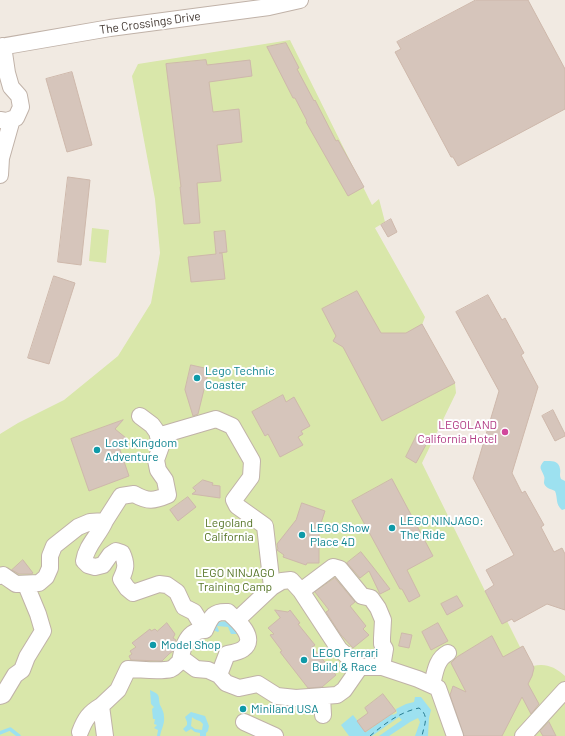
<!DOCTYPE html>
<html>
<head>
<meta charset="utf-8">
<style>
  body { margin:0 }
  canvas { display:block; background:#f1eae2 }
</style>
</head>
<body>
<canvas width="565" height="736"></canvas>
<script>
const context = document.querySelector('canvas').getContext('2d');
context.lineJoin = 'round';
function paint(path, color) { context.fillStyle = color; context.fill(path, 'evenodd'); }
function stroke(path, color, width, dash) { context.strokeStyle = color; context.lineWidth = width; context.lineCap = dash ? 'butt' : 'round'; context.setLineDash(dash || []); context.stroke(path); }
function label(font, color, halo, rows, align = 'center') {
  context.font = font + ' Barlow,sans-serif'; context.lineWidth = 4; context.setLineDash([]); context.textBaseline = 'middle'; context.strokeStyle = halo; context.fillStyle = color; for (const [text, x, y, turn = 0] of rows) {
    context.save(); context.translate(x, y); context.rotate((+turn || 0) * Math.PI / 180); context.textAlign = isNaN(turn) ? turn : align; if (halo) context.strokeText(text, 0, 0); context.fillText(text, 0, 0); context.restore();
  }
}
const green = new Path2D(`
  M290,40L372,205L379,199L385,222L375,228L425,317L422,325L455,383L456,393L422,463L485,591L502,624L507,621L520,647L523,646L533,666C546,663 555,667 565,676V736H0V434L18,423L64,400L118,356L151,303L160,253L155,199L132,76L138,64Z
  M92,228L109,230L106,263L89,261Z`);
const water = new Path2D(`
  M544,461C551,461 559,460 560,469C561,473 559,474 561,479L565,481V509L562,510C555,504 558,498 555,491C551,489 545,488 544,483C544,480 545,478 544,476C541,468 538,468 544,461Z
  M228,621L240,634H231L228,627L217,626L219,631L218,632L213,630L216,622Z
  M150,690C161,695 158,695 160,705C162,709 164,712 164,717C165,723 161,730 160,736H157L158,730L154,728L157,725L154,724L155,719H153L152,709L154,707L151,704Z
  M415,697H421L431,710L429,718L428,736H415L420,722L418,718L410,722L389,736H379L402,720L399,717L372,736H349L341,725L353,715L366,732L392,714L393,715L397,713L396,709L406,704L414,702Z
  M191,712L205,716L209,726L208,731L206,733V736H200V733L195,732L191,729L186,732L183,729L187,725V722L185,717ZM192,717C196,721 199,719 203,724L202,730L195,729L191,726Z`);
const stream = new Path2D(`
  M0,733L10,729L19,736`);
const ferry = new Path2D(`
  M370,736C384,724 400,712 419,708C430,716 424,725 422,736`);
const building = new Path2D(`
  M476,0H528L565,69V109L458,166L453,157H451L395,52L401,49L397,42Z
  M286,43L299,68L297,69L314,101L315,100L336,141L338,140L364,187L348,196L306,122L307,121L295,98H293L267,47Z
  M206,60L207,65L250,60L252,76L209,82L213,112L239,109L242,142L217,145L221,181L197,183L200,223L184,224L180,187H181L166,64Z
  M72,72L92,145L67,152L46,79Z
  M68,177L90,180L81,265L58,262Z
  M391,219L397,232L388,237L381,225Z
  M225,231L227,252L219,253H222L225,279L191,282L188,257L216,254L214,232Z
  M54,276L75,283L49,364L28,358Z
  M357,291L381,333H406L422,324L455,383L382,421L343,347L333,341L336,336L322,309Z
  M488,295L502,320L505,318L524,353L521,355L538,387L512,473L522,493L525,491L544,525L541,527L554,552L562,548L565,554V610L547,604L514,622L512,619L502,624L485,591L494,585L486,570L514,555L473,478L499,391L456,312Z
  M191,365L209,369L198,414L193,416L185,390Z
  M283,395L286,402L294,397L310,426L301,431L303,434L298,437L303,445L280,457L268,434L265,436L252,412Z
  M553,410L565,434V436L555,441L542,416Z
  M123,420L115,429L126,438L117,441L129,476L89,491L71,439Z
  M417,435L428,441L416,463L406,457Z
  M392,479L433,556L407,570L420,596L409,602L402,589H400L352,501Z
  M203,480L213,483L212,485L220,486V498L192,494L196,491L193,488Z
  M188,497L196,507L178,521L170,510Z
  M302,503L325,511L319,529V563H307L306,565L283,557L284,555L277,550L278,549L277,544L296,520Z
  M361,552L373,567L390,589L380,594L369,571L360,578L347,563Z
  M23,560L33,573L31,574H19L12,570Z
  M335,578L355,602L350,606L366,626L363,629L369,635L353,648L341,635L326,612L329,610L315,592Z
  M457,596L463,606L447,615L441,604Z
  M275,610L288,612L290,610L300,623L298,624L315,645L312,647L336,675L322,687L308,688L280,652L282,651L270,635L274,634L268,628L280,618Z
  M167,623L175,634L173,638L176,640L171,647L173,648V651L169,654L162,661L131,660L129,656L132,654L130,651L136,647L132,643L150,629L151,631L155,629L157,631Z
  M438,623L448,641L431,650L422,632Z
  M402,633L412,635L409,648L399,646Z
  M492,636L503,657L523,646L532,663L534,668L532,676L528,684L539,704L531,714L522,697L502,736H464L450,695L453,686L466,692L451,663L457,657Z
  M383,694L396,711L365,732L357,721L368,713L365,708Z
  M549,722L556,736H543L540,731Z`);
const minor = new Path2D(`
  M0,47L110,28L269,7L300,0
  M0,120L6,121L16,118L21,107L19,96L11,87L7,73L3,46
  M0,175L1,158L12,119
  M158,436L216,419L232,426L252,461L251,477L234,500L237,506L265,526L272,587
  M105,521L121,496L134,494C148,502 154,501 168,495L165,480L158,470L156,460L161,446L157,432L152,425L140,416
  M0,576L3,575L16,584L39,583L46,577L50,568V556L54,546L78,527L90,522L105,521C99,535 86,546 84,561L88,565L95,567L103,565L110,555L116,551L122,553C127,564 126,569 121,579L127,588L133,593L159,584L167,585L177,592L184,607L194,612L205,630
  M301,591L333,567L340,569L362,596L371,598L378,608L383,620L382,638V644L385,649L382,667
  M237,620L272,587L282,581L291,580L301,591L339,649L360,667H382L418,679L438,688L455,736
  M180,661C183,646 187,630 205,630C211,617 213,611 228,612C237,620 258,638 243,649C239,652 232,653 227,654L219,675
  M432,685C435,673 436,659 448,653
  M0,696L3,695L15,675L22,670L27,657L43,631L38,614L26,585
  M322,696L323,715
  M244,722L275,736
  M80,732C85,719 89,713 101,706
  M105,736L101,706L118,690L128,669C140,669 160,672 171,669C176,667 178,661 184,660L196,669L208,670L219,675L226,683L239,688L258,684L277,696L296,698L337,695L344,690L360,667
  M523,736L565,690`);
const markers = [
  [197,378,4,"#0f9aa8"],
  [505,432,4,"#d1479c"],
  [97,450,4,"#0f9aa8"],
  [392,528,4,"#0f9aa8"],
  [302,535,4,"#0f9aa8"],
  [153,645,4,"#0f9aa8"],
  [304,660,4,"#0f9aa8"],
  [243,709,4,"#0f9aa8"]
];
const streetNames = [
  ["The Crossings Drive",150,23,-8]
];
const cultureNames = [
  ["Lego Technic",205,371],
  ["Coaster",205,385],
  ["Lost Kingdom",105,443],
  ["Adventure",105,457],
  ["LEGO NINJAGO:",400,521],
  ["The Ride",400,535],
  ["LEGO Show",310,528],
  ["Place 4D",310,542],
  ["Model Shop",161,645],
  ["LEGO Ferrari",312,653],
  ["Build & Race",312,667],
  ["Miniland USA",251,709]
];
const hotelNames = [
  ["LEGOLAND",497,425],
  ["California Hotel",497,439]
];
const parkNames = [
  ["Legoland",229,523],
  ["California",229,537],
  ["LEGO NINJAGO",235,573],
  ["Training Camp",235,587]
];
paint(green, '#d9e7aa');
paint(water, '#9de1f0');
stroke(stream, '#9de1f0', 3.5);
stroke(ferry, '#277b8f', 1, [5, 4]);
paint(building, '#d6c5bb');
stroke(building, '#ceb8ab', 1);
stroke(minor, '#c0b2a8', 18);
stroke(minor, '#fff', 16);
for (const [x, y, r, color] of markers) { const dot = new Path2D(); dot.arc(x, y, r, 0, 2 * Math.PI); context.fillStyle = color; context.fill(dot); stroke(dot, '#fff', 1.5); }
label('12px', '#433933', '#fff', streetNames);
label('12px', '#0d838f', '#fff', cultureNames, 'left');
label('12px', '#b23c85', '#fff', hotelNames, 'right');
label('12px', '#557426', '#fff', parkNames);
</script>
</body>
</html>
